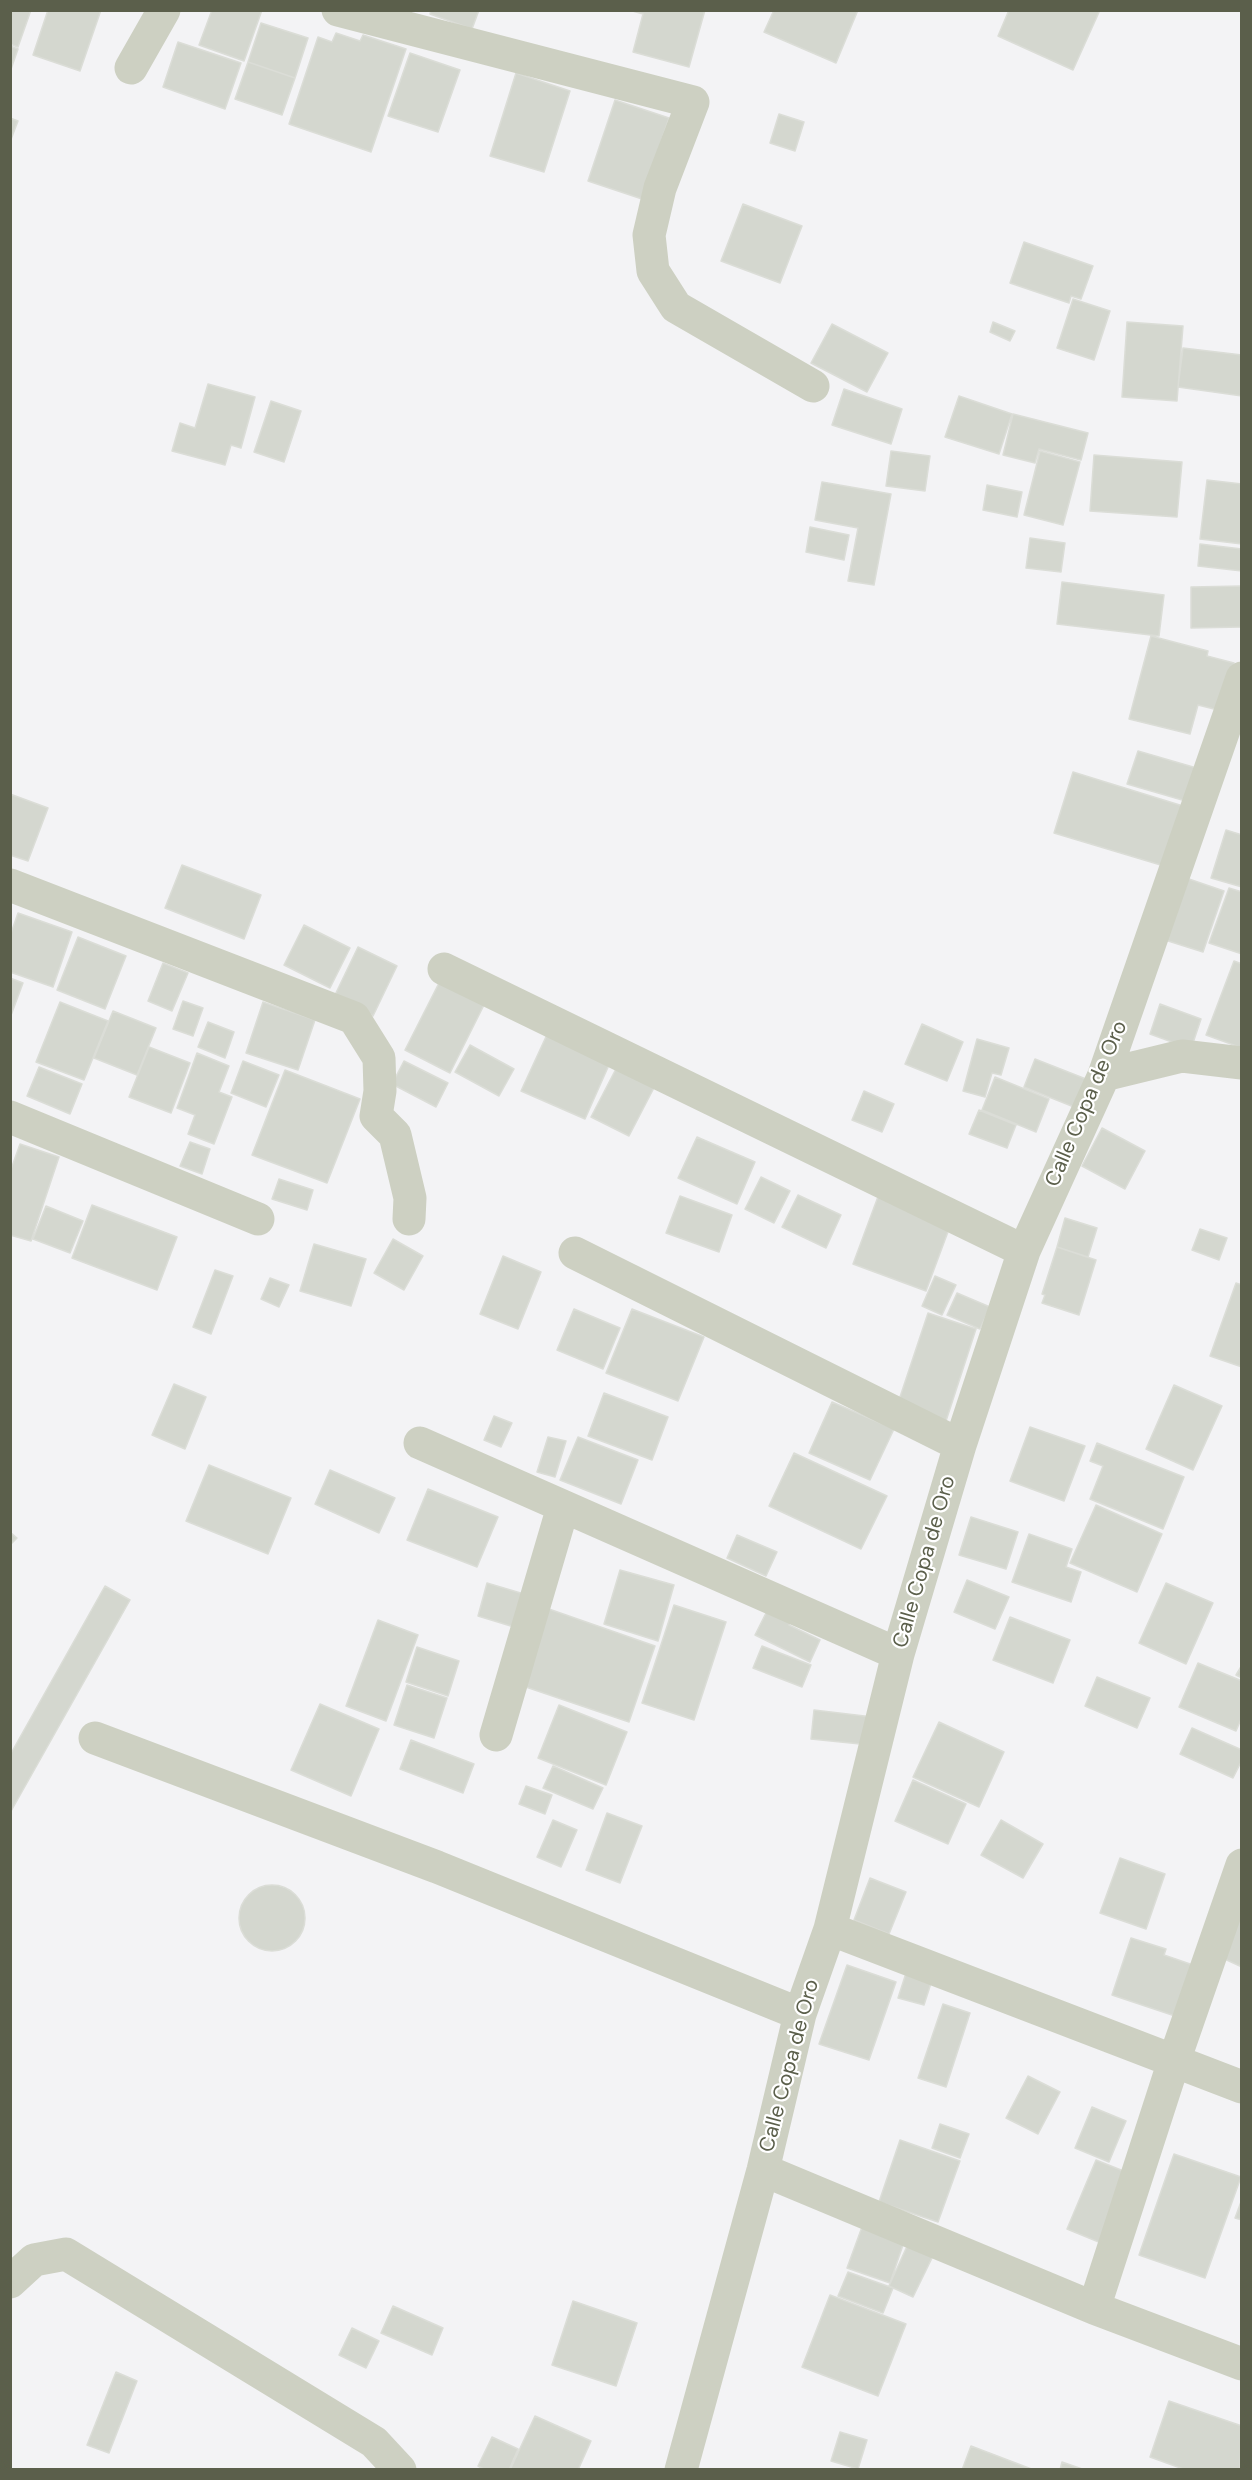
<!DOCTYPE html>
<html>
<head>
<meta charset="utf-8">
<style>
  body { margin:0 }
  #map { position:relative; width:1252px; height:2480px; overflow:hidden; background:#f3f3f5; font-family:"DM Sans",sans-serif }
  canvas { display:block }
  .frame { position:absolute; inset:0; border:12px solid #5b5f4b; pointer-events:none }
</style>
</head>
<body>
<div id="map">
<canvas width="1252" height="2480"></canvas>
<div class="frame"></div>
</div>
<script>
const context = document.querySelector('canvas').getContext('2d');
context.lineJoin = 'round';
function paint(path, color) { context.fillStyle = color; context.fill(path, 'evenodd'); }
function stroke(path, color, width, dash) { context.strokeStyle = color; context.lineWidth = width; context.lineCap = dash ? 'butt' : 'round'; context.setLineDash(dash || []); context.stroke(path); }
function label(font, color, halo, rows, align = 'center') {
  context.font = font + ' "DM Sans",sans-serif'; context.lineWidth = 4.5; context.setLineDash([]); context.textBaseline = 'middle'; context.strokeStyle = halo; context.fillStyle = color; for (const [text, x, y, turn = 0] of rows) {
    context.save(); context.translate(x, y); context.rotate((+turn || 0) * Math.PI / 180); context.textAlign = isNaN(turn) ? turn : align; if (halo) context.strokeText(text, 0, 0); context.fillText(text, 0, 0); context.restore();
  }
}
const building = new Path2D(`
  M10,10H31L18,47L10,44Z
  M48,10H101L80,71L33,55Z
  M212,10H262L244,61L199,45Z
  M431,10H479L472,29L430,14Z
  M629,10H705L689,67L633,52L643,14Z
  M774,10H858L836,63L764,32Z
  M1009,10H1100L1073,70L998,36Z
  M261,23L308,38L295,78L248,62Z
  M336,33L360,41L363,35L406,49L371,152L289,124L318,37L332,42Z
  M178,42L241,63L225,109L163,87Z
  M10,46L18,49L10,72Z
  M410,53L460,70L438,132L388,116Z
  M248,62L295,78L282,115L235,99Z
  M516,73L570,91L544,172L490,156Z
  M615,100L669,118L642,199L588,181Z
  M779,114L804,122L795,151L770,143Z
  M10,118L18,121L10,142Z
  M743,204L802,226L780,283L721,261Z
  M1024,242L1093,266L1081,299L1071,296L1069,303L1010,283Z
  M1073,299L1110,311L1094,360L1057,348Z
  M993,322L1015,331L1010,341L990,332Z
  M1127,322L1183,326L1177,401L1122,397Z
  M832,324L888,353L867,392L811,363Z
  M1183,348L1242,355V396L1178,387Z
  M208,384L255,397L241,448L231,445L225,465L172,451L180,423L195,428Z
  M844,389L902,409L891,444L832,425Z
  M959,396L1012,414L999,454L945,437Z
  M271,401L301,411L284,462L254,452Z
  M1013,414L1088,433L1081,460L1039,449L1035,463L1003,455Z
  M891,451L930,456L925,491L886,486Z
  M1040,451L1080,462L1063,525L1024,515Z
  M1094,455L1182,462L1177,517L1090,511Z
  M1207,480L1242,484V544L1200,539Z
  M822,482L891,494L874,585L848,581L858,528L815,520Z
  M987,485L1022,492L1017,517L983,510Z
  M810,527L849,535L844,560L806,552Z
  M1030,538L1065,543L1061,572L1026,568Z
  M1200,544L1242,549V571L1198,566Z
  M1062,582L1164,595L1159,636L1057,624Z
  M1242,586V627L1191,628V587Z
  M1151,636L1208,651L1207,656L1234,663L1222,711L1198,705L1190,734L1129,719Z
  M1138,751L1200,769L1189,802L1127,784Z
  M1073,772L1183,806L1164,866L1054,833Z
  M10,794L48,808L28,861L10,855Z
  M1226,830L1242,835V887L1211,878Z
  M182,865L261,895L244,939L165,908Z
  M1186,878L1224,891L1203,952L1165,940Z
  M1229,888L1242,892V954L1209,943Z
  M18,913L72,932L53,987L10,972V936Z
  M304,925L350,948L330,988L284,965Z
  M78,937L126,956L105,1009L57,990Z
  M358,947L397,966L373,1016L334,997Z
  M1234,961L1242,964V1048L1206,1035Z
  M163,963L188,973L172,1011L148,1001Z
  M442,977L487,999L450,1073L405,1050Z
  M10,978L23,983L10,1018Z
  M183,1001L203,1008L193,1036L173,1029Z
  M60,1002L108,1021L84,1080L36,1062Z
  M263,1002L315,1020L298,1070L246,1053Z
  M1160,1004L1201,1019L1191,1049L1150,1034Z
  M113,1011L156,1028L137,1075L94,1058Z
  M208,1022L234,1032L225,1058L198,1047Z
  M922,1024L963,1042L947,1081L905,1064Z
  M550,1028L613,1056L585,1119L521,1091Z
  M977,1039L1009,1048L1001,1075L992,1073L985,1097L963,1091Z
  M470,1045L514,1069L499,1096L455,1072Z
  M149,1047L190,1063L171,1113L129,1097Z
  M197,1053L229,1066L219,1092L232,1097L214,1144L188,1134L195,1115L177,1108Z
  M1035,1059L1091,1081L1079,1109L1024,1087Z
  M243,1061L279,1075L266,1107L231,1093Z
  M404,1061L448,1083L436,1107L392,1084Z
  M619,1063L657,1082L629,1136L591,1117Z
  M39,1067L82,1084L70,1114L27,1096Z
  M285,1070L360,1099L327,1183L252,1155Z
  M995,1077L1049,1099L1036,1132L982,1110Z
  M864,1091L894,1104L882,1132L852,1120Z
  M979,1110L1016,1125L1007,1148L969,1134Z
  M1102,1128L1145,1151L1125,1189L1082,1166Z
  M697,1137L755,1162L737,1204L678,1178Z
  M190,1142L210,1149L202,1174L180,1166Z
  M20,1144L59,1157L31,1241L10,1235V1172Z
  M761,1177L790,1191L774,1223L745,1209Z
  M279,1179L313,1190L307,1210L272,1199Z
  M879,1194L952,1221L926,1291L853,1264Z
  M798,1195L841,1215L826,1248L782,1227Z
  M680,1196L732,1215L719,1252L666,1233Z
  M92,1205L177,1237L157,1290L72,1258Z
  M46,1206L83,1221L70,1253L33,1239Z
  M1065,1218L1097,1228L1088,1257L1057,1247Z
  M1200,1229L1227,1238L1219,1260L1192,1250Z
  M393,1239L423,1256L404,1290L374,1273Z
  M314,1244L366,1259L351,1306L300,1291Z
  M1057,1247L1096,1260L1079,1315L1042,1303L1045,1295L1042,1294Z
  M503,1256L541,1272L518,1329L480,1314Z
  M215,1270L233,1276L211,1334L193,1327Z
  M935,1276L956,1285L942,1315L922,1306Z
  M270,1278L289,1285L279,1307L261,1299Z
  M1236,1283L1242,1285V1367L1210,1356Z
  M957,1293L990,1307L980,1329L947,1315Z
  M574,1309L620,1328L603,1369L557,1350Z
  M632,1309L704,1337L678,1401L606,1373Z
  M928,1313L976,1329L946,1421L897,1406Z
  M174,1384L206,1397L185,1449L152,1435Z
  M1174,1385L1222,1406L1193,1470L1146,1449Z
  M604,1393L668,1417L652,1460L588,1436Z
  M832,1402L894,1429L870,1480L809,1453Z
  M494,1416L512,1423L501,1447L484,1440Z
  M1030,1427L1085,1446L1064,1501L1010,1481Z
  M548,1437L566,1441L555,1477L537,1472Z
  M578,1437L638,1460L621,1504L560,1480Z
  M1097,1443L1184,1477L1163,1529L1090,1499L1103,1466L1090,1461Z
  M794,1453L887,1496L861,1549L769,1506Z
  M209,1465L291,1498L268,1554L186,1521Z
  M330,1470L395,1498L379,1533L315,1504Z
  M428,1489L498,1517L477,1567L407,1540Z
  M1096,1505L1162,1534L1137,1592L1070,1563Z
  M971,1517L1018,1532L1006,1569L959,1555Z
  M10,1532L17,1538L10,1545Z
  M1029,1534L1072,1549L1066,1567L1081,1572L1071,1602L1012,1582Z
  M737,1535L777,1552L766,1576L727,1558Z
  M620,1570L674,1585L658,1641L604,1624Z
  M967,1580L1009,1597L995,1629L954,1612Z
  M487,1583L524,1594L514,1627L478,1616Z
  M1166,1583L1213,1603L1186,1664L1139,1643Z
  M105,1586L130,1600L10,1813V1755Z
  M674,1605L726,1622L694,1720L642,1703Z
  M770,1605L794,1616L789,1625L820,1640L810,1662L755,1635Z
  M546,1608L655,1646L629,1722L520,1685Z
  M1010,1617L1070,1640L1053,1683L993,1660Z
  M378,1620L418,1635L386,1721L346,1706Z
  M762,1646L811,1665L802,1687L753,1668Z
  M417,1647L459,1661L448,1696L406,1682Z
  M1198,1663L1242,1681V1717L1236,1731L1179,1707Z
  M1242,1665V1678L1236,1675Z
  M1097,1677L1150,1698L1137,1728L1085,1706Z
  M407,1685L447,1698L434,1738L394,1725Z
  M320,1704L379,1729L351,1796L291,1770Z
  M559,1705L627,1732L606,1785L538,1758Z
  M814,1710L873,1717L870,1745L811,1739Z
  M939,1722L1004,1752L979,1807L913,1777Z
  M1192,1728L1242,1750V1760L1233,1778L1180,1754Z
  M411,1740L474,1764L463,1793L400,1769Z
  M553,1766L603,1788L593,1809L543,1788Z
  M913,1780L966,1804L948,1844L895,1821Z
  M526,1786L552,1795L545,1814L519,1804Z
  M607,1813L642,1826L620,1883L586,1870Z
  M553,1820L577,1830L561,1867L537,1857Z
  M1001,1820L1043,1844L1023,1878L981,1855Z
  M1120,1858L1165,1874L1146,1929L1100,1913Z
  M870,1878L906,1892L889,1934L854,1920Z
  M239 1918a33 33 0 1 1 66 0a33 33 0 1 1-66 0Z
  M1242,1916V1967L1218,1956Z
  M1131,1938L1166,1949L1164,1955L1193,1965L1175,2016L1112,1995Z
  M847,1965L896,1982L869,2060L819,2044Z
  M907,1970L933,1977L924,2005L898,1998Z
  M943,2004L970,2013L946,2087L918,2078Z
  M1028,2076L1060,2092L1038,2134L1006,2118Z
  M1092,2107L1126,2121L1109,2162L1075,2148Z
  M940,2124L969,2134L960,2158L932,2148Z
  M900,2140L960,2161L938,2222L879,2202Z
  M1174,2154L1241,2177L1205,2278L1139,2255Z
  M1096,2160L1136,2176L1106,2245L1067,2229Z
  M1242,2199V2220L1235,2218Z
  M862,2227L904,2242L890,2283L847,2268Z
  M908,2244L933,2256L913,2297L889,2286Z
  M848,2272L893,2288L883,2313L838,2296Z
  M830,2295L906,2324L878,2396L802,2367Z
  M573,2301L637,2323L616,2386L552,2365Z
  M393,2306L443,2328L432,2355L381,2333Z
  M352,2328L379,2341L366,2368L339,2355Z
  M116,2372L137,2381L109,2453L87,2445Z
  M1169,2401L1242,2426L1240,2470H1186L1150,2457Z
  M535,2416L591,2441L578,2470H510Z
  M840,2432L867,2440L858,2469L831,2461Z
  M492,2437L518,2449L509,2470H485L478,2466Z
  M971,2446L1034,2470H962Z
  M1062,2462L1085,2470H1060Z`);
const minor = new Path2D(`
  M338,10L693,102L660,188L649,235L653,271L676,307L813,386
  M131,68L164,10
  M10,885L354,1018L379,1058L380,1091L376,1116L395,1135L410,1198L409,1219
  M444,969L1024,1251
  M1104,1075L1182,1056L1242,1063
  M10,1117L258,1219
  M575,1253L960,1445
  M420,1443L898,1654
  M496,1735L563,1507
  M95,1738L437,1867L800,2014
  M830,1929L1242,2087
  M763,2170L1094,2308L1242,2364
  M10,2282L34,2260L66,2254L374,2442L400,2470
  M1094,2308L1174,2061L1242,1865
  M681,2470L763,2170L800,2014L830,1929L898,1654L960,1445L1024,1251L1104,1075L1242,678`);
const streetNames = [
  ["Calle Copa de Oro",1087,1104,-67],
  ["Calle Copa de Oro",925,1562,-74],
  ["Calle Copa de Oro",790,2066,-75]
];
paint(building, '#d4d7cf');
stroke(building, '#dbddd7', 1.5);
stroke(minor, '#cdd0c2', 33);
label('21px', '#5b5f4b', '#fff', streetNames);
</script>
</body>
</html>
